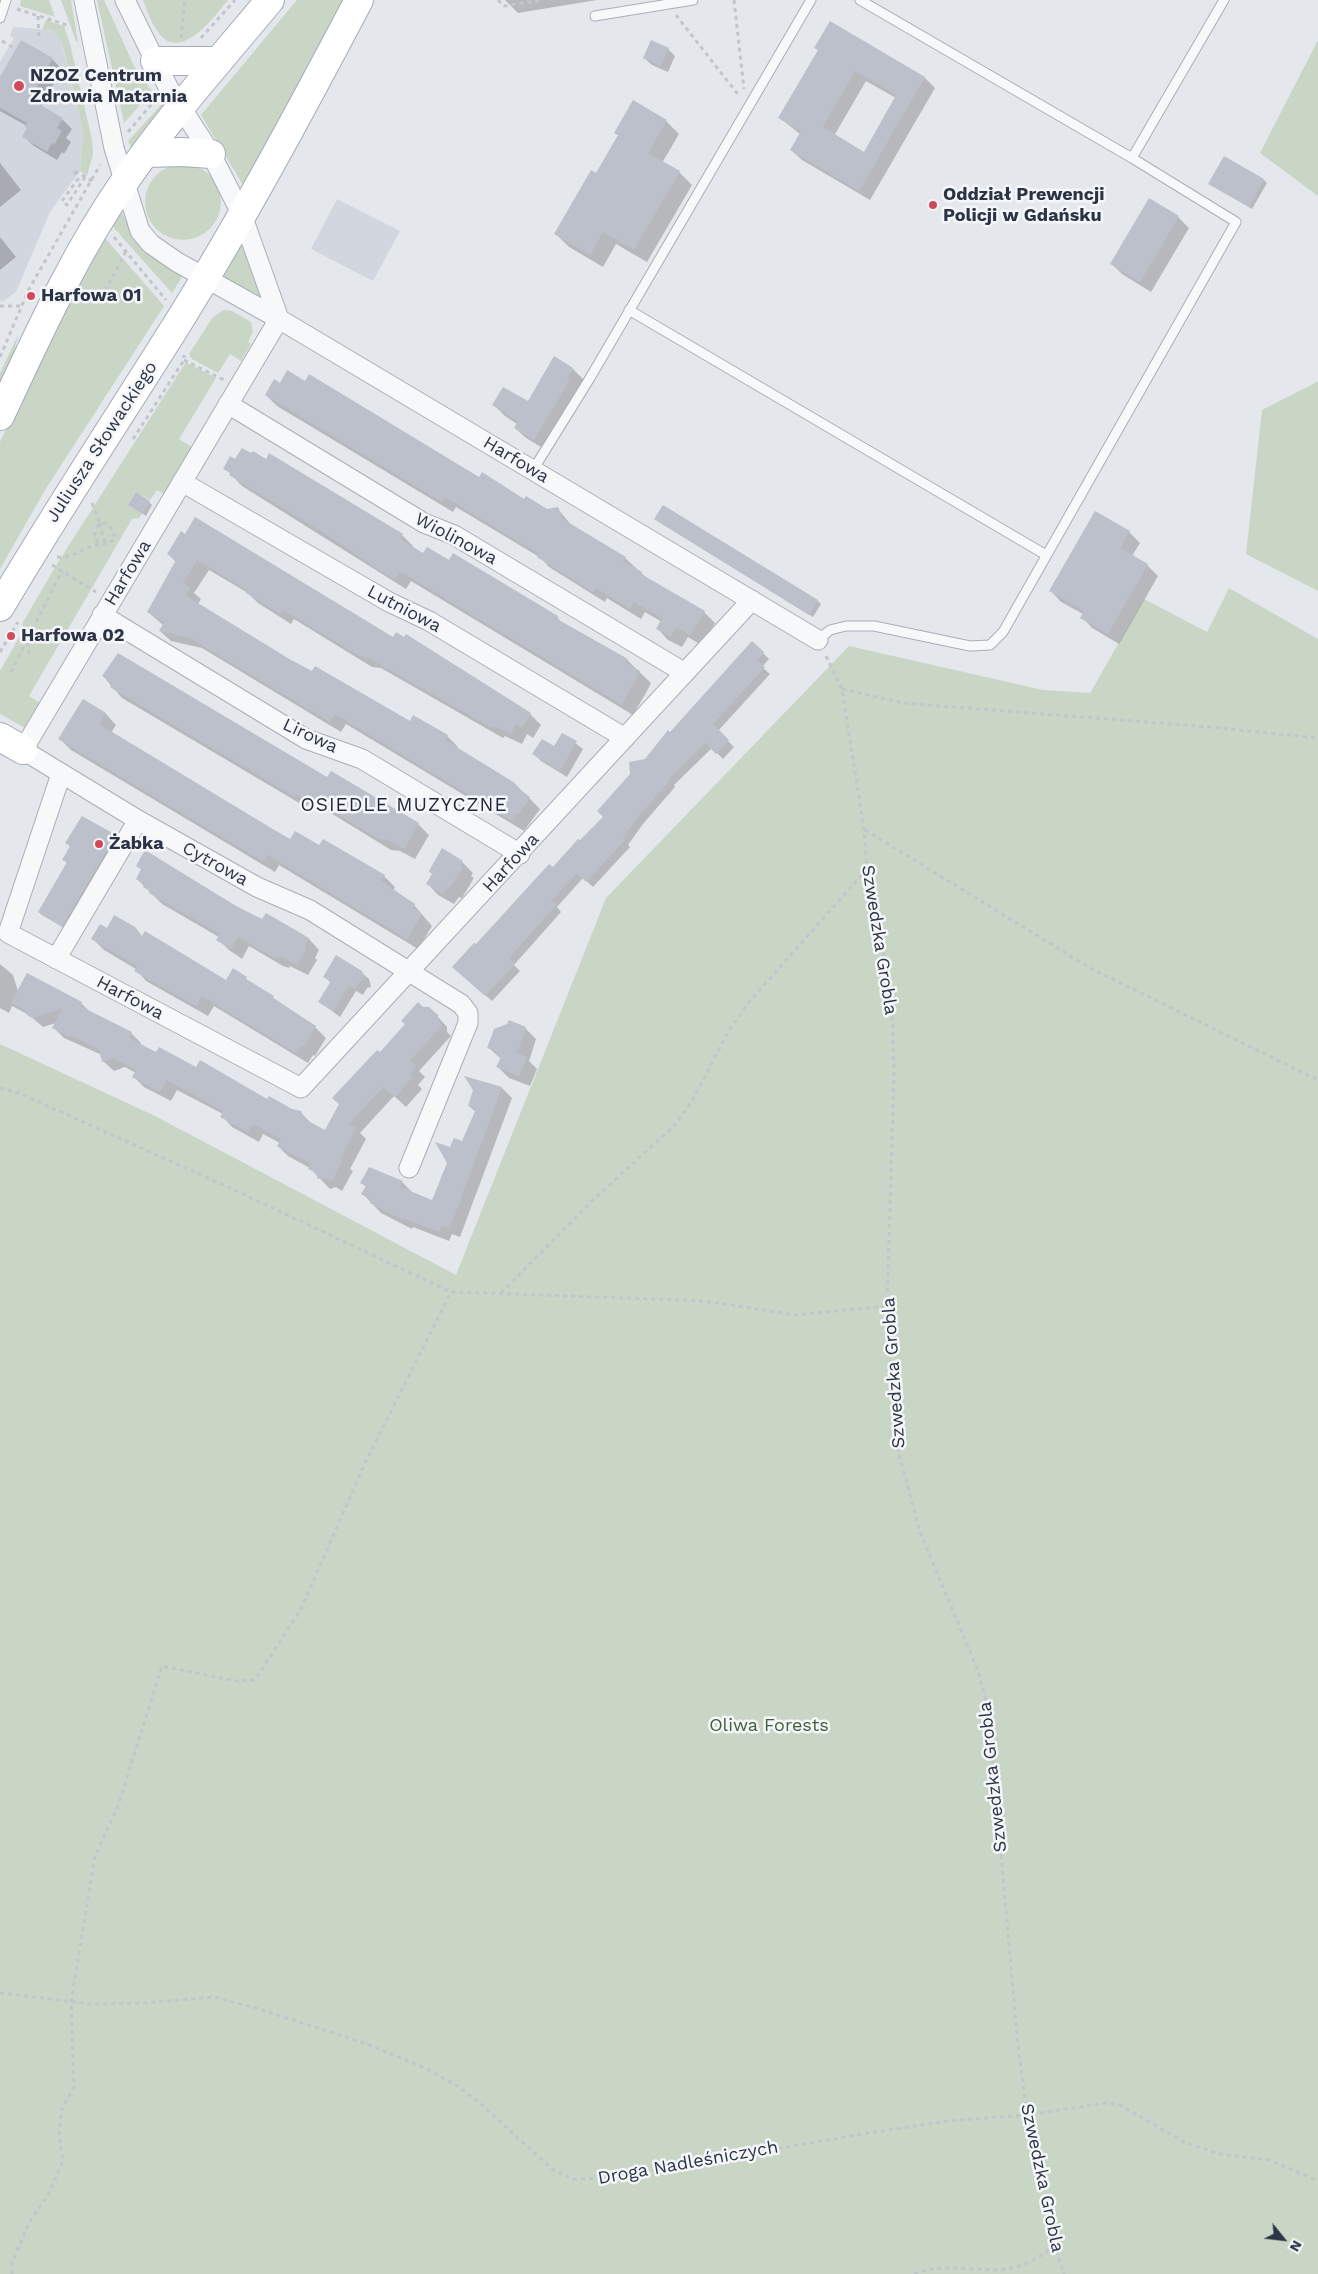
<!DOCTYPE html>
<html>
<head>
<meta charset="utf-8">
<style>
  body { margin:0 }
  #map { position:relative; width:1318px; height:2274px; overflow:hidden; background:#e4e7ec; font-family:"Work Sans",sans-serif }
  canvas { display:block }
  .north { position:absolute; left:1258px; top:2214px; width:50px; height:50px; -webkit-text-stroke:4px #f4f6f9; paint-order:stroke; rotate:119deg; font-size:14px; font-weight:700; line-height:20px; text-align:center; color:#2b3445 }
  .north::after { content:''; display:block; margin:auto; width:18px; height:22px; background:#2b3445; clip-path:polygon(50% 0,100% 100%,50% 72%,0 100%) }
</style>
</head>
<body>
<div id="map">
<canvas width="1318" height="2274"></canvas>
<div class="north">N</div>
</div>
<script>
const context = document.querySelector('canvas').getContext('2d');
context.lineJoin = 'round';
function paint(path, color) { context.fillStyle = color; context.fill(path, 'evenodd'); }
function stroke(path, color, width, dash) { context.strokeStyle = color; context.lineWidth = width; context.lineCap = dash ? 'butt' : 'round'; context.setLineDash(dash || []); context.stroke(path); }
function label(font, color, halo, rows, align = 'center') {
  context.font = font + ' "Work Sans",sans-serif'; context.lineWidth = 5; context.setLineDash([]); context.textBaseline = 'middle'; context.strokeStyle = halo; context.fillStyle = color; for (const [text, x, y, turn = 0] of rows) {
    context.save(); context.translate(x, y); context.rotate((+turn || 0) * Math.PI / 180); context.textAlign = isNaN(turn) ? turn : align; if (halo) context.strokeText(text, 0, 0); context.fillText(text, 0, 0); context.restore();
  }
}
const built = new Path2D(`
  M13,27L53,30L60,36L83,132L80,171L50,212L16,292L2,302L0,300V62L14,38L10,36Z
  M337,199L400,231L373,281L311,249Z`);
const green = new Path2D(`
  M21,0H49L55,17L20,6Z
  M61,0H71L78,42L76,41Z
  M97,0H104L134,66L152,91L124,123Z
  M143,0H228C215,16 180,64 158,32C151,23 147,10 143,0Z
  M297,0H344L243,185L201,115Z
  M46,20L64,26L70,44L92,140L93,154L87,176L80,171L83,132L62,42L53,30L42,29Z
  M1318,40V196L1260,153Z
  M166,102V108L135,147H131L128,141L161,105Z
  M145 202a38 38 0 1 1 76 0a38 38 0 1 1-76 0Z
  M121,211L135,239L183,275L172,293L114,228L111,221Z
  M101,237L106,239L164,306L45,490L0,569V442L58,318Z
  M241,245L243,246L268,304L221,276Z
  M224,310L232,311L251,322L253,332L248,342L251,344L241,361L230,354L218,373L192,359L189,354L213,317Z
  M18,335L12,361L0,387V373Z
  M186,362L216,378L179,439L192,447L164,494L157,490L150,500L136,492L128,505L142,514L139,518L132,519L29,696L40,703L25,728L0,714V671L21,634L23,622L57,564Z
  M1317,382H1318V591L1246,554L1262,410Z
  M1229,588L1318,639V2274H0V1044L155,1116L456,1275L606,898L849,646L1043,690L1090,693L1144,599L1207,632Z`);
const shadow = new Path2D(`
  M505,0H597L518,13Z
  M830,23L925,78L935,88L870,200L802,160L791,150L800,134L780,118L819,50ZM866,81L896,98L864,153L834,136Z
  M668,49L675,56L668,72L652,65L644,58Z
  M52,59L62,69L41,107L62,119L72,129L66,138L71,142L64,154L62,152L57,160L34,146L24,137L29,129L27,126L0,111V79Z
  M666,121L679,134L662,163L679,172L692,185L647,262L616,244L603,267L569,247L556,234L596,175L619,136L616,133Z
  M0,163L21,190L0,207Z
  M1264,180L1267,183L1252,209L1210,184Z
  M1178,217L1189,228L1151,292L1122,274L1111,263Z
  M0,237L16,257L0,270Z
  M555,358L573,369L584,380L578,389L580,392L546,450L526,438L515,428L517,424L505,416L494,405L528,403Z
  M266,395L480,479L547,510L557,508L572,526L625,558L648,579L704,612L715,623L701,645L688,637L682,647L668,640L658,629L662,622L645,612L641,619L607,598L605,602L549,567L541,558L456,507L453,512L277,406Z
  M225,468L402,535L413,546L412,548L424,555L449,562L557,617L563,624L627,660L651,683L647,691L633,715L411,581L406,589L242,486Z
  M149,502L152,505L146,516L130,505Z
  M663,507L818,601L821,604L813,617L659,522L656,519Z
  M1129,532L1140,543L1132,556L1147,565L1158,576L1119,644L1092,628L1082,617L1083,614L1061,602L1051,591Z
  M181,533L394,638H405L406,636L530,714L541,725L533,738L527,734L522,744L505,736L503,738L381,668L372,667L294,619L291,624L258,603L248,593L209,570L194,593L201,599L198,604L290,661L410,722L447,736L458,747L457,749L515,784L540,809L524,831L346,724L341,732L202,648L171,641L160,631L163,625L148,612L176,562L168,554Z
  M763,653L769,659L762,667L770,674L718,731L734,747L723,759L712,748L674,785L675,787L643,824L628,845L630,847L593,887L583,878L557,907L561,912L514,965L520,971L492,1001L460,973L476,946L605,817L646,760L670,733Z
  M103,676L328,779L332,772L418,824L429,835L415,859L400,851L391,850L316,804L314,808L308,804L306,807L122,698Z
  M84,701L106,714L116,725L111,733L291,841L319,846L384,876L395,887L393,891L414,905L432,926L418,949L279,865L275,872L71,750L60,739Z
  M563,734L583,749L567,777L541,761L534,754L554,748Z
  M115,836L118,839L66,929L42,915L39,912L67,863L64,860L71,847L67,843Z
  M462,862L473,873L471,876L474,878L462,898L459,897L454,904L438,895L428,884Z
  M138,866L236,907L262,921L266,914L309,939L319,950L315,958L317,960L308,975L290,966L289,968L283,966L249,946L242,959L229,950L218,939L219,937L162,904L137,879L142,870Z
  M107,930L143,937L227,982L233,970L315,1027L326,1038L315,1056L313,1055L308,1063L214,1006L208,1016L146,981L136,969L104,950L93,939Z
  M0,964L13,975L18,991L81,1003L91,1013L131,1033L141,1043L140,1045L156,1054L196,1068L268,1101L300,1112L311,1123L326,1132L380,1054L437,1016L447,1027V1032L451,1036L419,1071L425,1077L418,1085L422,1089L406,1107L394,1096L360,1133L366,1139L350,1169L353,1171L342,1191L336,1187L330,1189L310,1168L288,1156L278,1146L280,1143L263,1134L259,1142L232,1127L222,1116L223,1114L177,1090L171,1101L144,1087L134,1077L136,1073L125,1067L114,1071L103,1061L102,1055L64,1038L54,1028L56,1023L43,1027L29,1015L12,1006L9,1013L0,1008Z
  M361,972L369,979L371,987L367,988L363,995L356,991L340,1017L320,1002L331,983L325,977Z
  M525,1028L536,1039L529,1061L537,1069L530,1086L509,1078L498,1067L501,1059L488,1047Z
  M466,1078L502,1088L512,1098L460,1237L452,1234L449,1241L413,1227L412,1229L381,1213L363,1194L366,1187L362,1183L402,1182L412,1192L433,1201L448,1163L451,1149L463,1143L476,1112L469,1106L474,1089Z`);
const building = new Path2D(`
  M830,21L925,77L859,191L790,150L801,131L778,118L818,50L814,48ZM855,71L896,95L864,152L823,127Z
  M21,40L53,58L30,99L63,118L57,128L62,131L54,145L52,143L47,152L22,137L27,128L25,127L27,123L0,108V77Z
  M651,40L669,48L661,66L643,58Z
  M633,100L667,120L648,153L680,171L634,250L603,232L590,255L554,234L591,170L596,173L618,135L614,133Z
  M1224,156L1264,179L1249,207L1208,184Z
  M1149,198L1179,216L1140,282L1110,264Z
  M554,356L573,368L567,378L570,380L534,440L514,428L518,421L492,405L503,387L528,401Z
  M287,370L305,381L309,374L479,477L482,472L524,499L526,496L547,509L558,507L562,516L561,518L626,557L623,561L642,572L641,574L705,611L690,635L676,627L671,637L656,629L662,618L634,602L630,609L596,588L593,592L537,557L539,554L445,497L442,502L265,395L274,379L280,383Z
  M242,448L251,453L253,451L266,459L269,453L403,534L400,539L423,553L427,547L449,560L453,553L558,616L557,619L628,659L626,663L640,671L622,705L400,571L395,579L374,567L340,543L229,475L231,473L223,469L230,456L235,459Z
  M136,492L150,501L142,514L128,505Z
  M663,505L818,600L809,615L654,519Z
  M1095,511L1130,531L1120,548L1148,564L1108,634L1080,618L1084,611L1049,591Z
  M195,517L393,637L396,632L404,637L406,634L531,713L522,728L516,724L511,734L494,726L492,728L369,658L360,656L283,610L280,614L246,593L247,590L197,560L183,583L191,588L186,595L193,600L291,660L312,671L315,666L410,721L413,715L448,735L445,740L515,783L514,785L530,797L519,814L518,812L512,821L335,714L330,722L190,638L159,631L164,622L147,612L176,560L167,554L181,531L185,534Z
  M752,641L764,652L757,660L765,667L713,724L729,740L716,754L705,743L669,779L670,780L637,818L623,838L625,840L586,882L577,873L551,901L556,905L509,958L515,964L485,996L452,967L474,943L476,944L549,864L553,867L578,839L580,840L603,817L597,811L630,774L629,762L645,759L668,730L670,732Z
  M118,653L327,777L331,771L419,823L404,849L388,840L379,839L305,794L303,798L296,794L295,797L110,687L112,683L102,676Z
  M83,699L106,713L99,724L271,828L290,839L295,831L319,845L323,839L385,875L381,881L415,904L413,908L422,914L407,939L268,855L264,862L58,739Z
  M562,733L577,741L560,771L532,754L542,739L554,746Z
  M82,816L116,835L62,927L38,912L67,862L62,860L70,846L65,843Z
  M442,848L463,861L461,865L463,867L450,888L447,887L443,894L426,884L432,874L429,871Z
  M145,850L236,906L262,919L266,913L309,938L304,947L307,948L297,965L279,956L278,958L271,956L238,937L231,949L216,940L220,934L149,893L150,891L143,887L145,884L136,879L141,869L136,866Z
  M114,915L135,927L142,936L145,931L226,980L233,968L247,977L246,979L274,996L273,998L316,1026L304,1046L302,1045L296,1053L202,996L196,1006L134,971L137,966L91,939L100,924L107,928Z
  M336,955L362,971L365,979L360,981L355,989L349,985L333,1011L318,1002L331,981L323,977Z
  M27,973L82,1002L80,1006L132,1032L129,1038L156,1052L159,1047L196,1067L200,1060L267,1099L269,1096L292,1109L301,1111L304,1119L325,1130L339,1104L332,1098L377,1050L380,1052L405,1024L401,1021L418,1002L423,1007H429L438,1015V1020L442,1025L410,1061L416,1066L409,1074L412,1078L395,1097L383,1087L349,1124L356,1128L340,1159L343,1160L332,1181L325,1178L318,1179L315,1172L308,1169L311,1164L277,1146L281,1139L253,1124L248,1132L220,1117L223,1111L167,1080L160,1092L132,1077L136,1070L114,1058L102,1062L99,1050L71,1035L70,1037L52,1028L63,1008L32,1018L27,1015L25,1010L11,1002Z
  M509,1020L526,1027L517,1053L527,1057L519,1076L496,1067L501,1057L495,1054L496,1051L487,1048L494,1029L507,1024Z
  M464,1076L502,1087L450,1228L442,1225L439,1232L403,1218L402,1220L370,1203L372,1200L361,1194L366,1186L360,1183L369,1167L403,1181L400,1187L432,1200L447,1163L435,1142L450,1147L454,1138L462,1141L476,1109L468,1106L473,1090Z`);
const path = new Path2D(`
  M498,0L504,6L542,0
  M734,0L744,89
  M17,9L67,25
  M676,15L740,97
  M38,16L39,38
  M181,38L185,0
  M201,38L235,0
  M2,41L16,49
  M128,132L155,100
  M74,171L78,179L62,201L67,205L85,177
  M75,171L92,181
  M114,237L166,300
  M93,290L103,295L126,251
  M0,306H22
  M0,357L28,291L100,165
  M184,360L224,380
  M133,439L184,360V355
  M100,523L105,544
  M98,543C92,535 95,530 100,523
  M57,557C75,559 89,542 107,544L115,539L113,530L107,524L100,523L92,503
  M52,565L96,592
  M28,642L29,655
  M0,652L18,622
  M826,656L842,689L864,830L867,869L892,998L894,1074L887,1306L896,1443L920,1532L977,1668L988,1707L1018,2046L1027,2115L1047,2220L1064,2274
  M11,672L62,571
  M842,689L903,703L1210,727L1318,738
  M865,830L1092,969L1318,1080
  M0,1088L19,1093L230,1188L451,1292
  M501,1293L594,1199L675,1125L692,1101L729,1030L749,1002L867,869
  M0,1993L92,2004L142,2003L214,1997L256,2008L364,2043L423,2067L456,2085L482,2105L552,2169L573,2179L609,2178L856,2135L947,2121L1027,2115L1106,2103L1118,2104L1184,2142L1219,2154L1270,2160L1318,2181
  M12,2274V2263L30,2221L48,2195L63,2161L59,2135L62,2109L74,2087L71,2002L95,1856L118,1806L162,1666L236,1681L255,1680L301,1609L365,1463L451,1292L686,1300L719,1303L796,1315L887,1306
  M914,2274C946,2261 983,2274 1013,2268C1027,2265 1041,2255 1054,2248`);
const lane = new Path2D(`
  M860,0L1132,158L1224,0
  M595,16L693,0
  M0,18L6,0
  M629,310L1046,555
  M533,470L590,378L811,0
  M818,640L830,630L846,626H874L970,646L990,645L1003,632L1236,222L1132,158`);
const street = new Path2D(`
  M84,0L114,148L140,231L151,244L177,262L279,319L818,640
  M125,0L168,87L211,154L242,215L279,319
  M279,319L23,750L138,820L257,887L310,910L461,1004L468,1013V1023L409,1168
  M228,404L424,523L454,535L685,673
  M182,482L389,602L429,621L625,738
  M102,615L306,739L362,759L520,854
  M61,774L8,933L301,1088L752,600
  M56,959L138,820`);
const primary = new Path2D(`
  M155,61H219
  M146,153L182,152L211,154
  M0,416C38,335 74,254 125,181C169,117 221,59 270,0
  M0,607C56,512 117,420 176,326C242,220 301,110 359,0
  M0,737L23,750`);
const markers = [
  [19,86,6,"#d1495b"],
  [933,205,5,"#d1495b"],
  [31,296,5,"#d1495b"],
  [11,636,5,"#d1495b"],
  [99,844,5,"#d1495b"]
];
const poiNames = [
  ["NZOZ Centrum",30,76],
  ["Zdrowia Matarnia",30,97],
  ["Oddział Prewencji",943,195],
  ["Policji w Gdańsku",943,216],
  ["Harfowa 01",41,296],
  ["Harfowa 02",21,636],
  ["Żabka",109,844]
];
const streetNames = [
  ["Juliusza Słowackiego",102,442,-57],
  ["Harfowa",516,460,31],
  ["Wiolinowa",456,539,28],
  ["Harfowa",128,573,-59],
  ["Lutniowa",404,609,28],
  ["Lirowa",310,736,25],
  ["Harfowa",511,863,-47],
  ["Cytrowa",215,864,29],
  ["Szwedzka Grobla",879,940,81],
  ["Harfowa",130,998,28],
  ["Szwedzka Grobla",894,1373,-94],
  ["Szwedzka Grobla",993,1777,-96],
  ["Droga Nadleśniczych",688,2163,-10],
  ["Szwedzka Grobla",1042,2178,78]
];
const parkNames = [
  ["Oliwa Forests",769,1726]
];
const neighbourhoodNames = [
  ["OSIEDLE MUZYCZNE",404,805]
];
paint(built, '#d2d6de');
paint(green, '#c9d6c5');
paint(shadow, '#0003');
paint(building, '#bbc0ca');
stroke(lane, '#a9aeb7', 11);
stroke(street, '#a9aeb7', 21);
stroke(primary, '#a3abb8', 30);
stroke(path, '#c2c5cb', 3, [4, 4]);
stroke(lane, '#f7f8fa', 9);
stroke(street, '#f7f8fa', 19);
stroke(primary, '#fff', 28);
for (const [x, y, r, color] of markers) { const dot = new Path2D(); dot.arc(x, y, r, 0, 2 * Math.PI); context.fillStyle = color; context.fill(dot); stroke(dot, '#f4f6f9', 2); }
label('bold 18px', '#2b3445', '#f4f6f9', poiNames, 'left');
label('18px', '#2b3445', '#f4f6f9', streetNames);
label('18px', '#3f6138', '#f4f6f9', parkNames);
context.letterSpacing = '1px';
label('19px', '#1d2536', '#f4f6f9', neighbourhoodNames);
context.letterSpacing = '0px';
</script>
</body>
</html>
